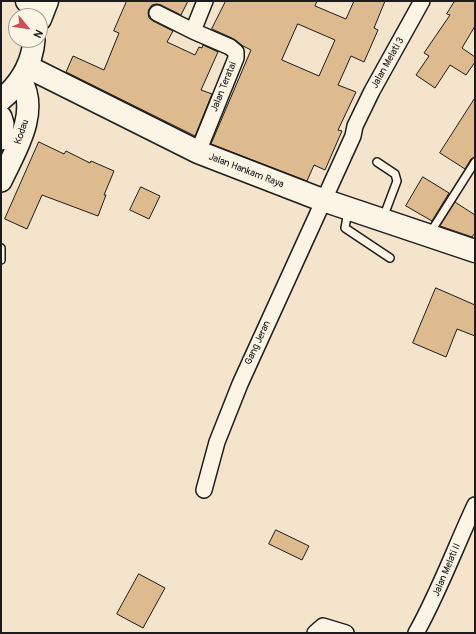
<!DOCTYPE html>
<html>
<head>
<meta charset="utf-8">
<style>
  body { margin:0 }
  #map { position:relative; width:476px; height:634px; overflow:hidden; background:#f3e4cb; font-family:Pangolin,sans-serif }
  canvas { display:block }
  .frame { position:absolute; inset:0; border:2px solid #1c1c1c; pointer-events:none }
  .north { position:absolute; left:8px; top:8px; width:40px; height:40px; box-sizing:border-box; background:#fcf5e5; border:1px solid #a29e95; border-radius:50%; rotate:119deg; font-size:11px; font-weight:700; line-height:16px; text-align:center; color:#1c1c1c }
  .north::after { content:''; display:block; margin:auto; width:14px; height:18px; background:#d1495b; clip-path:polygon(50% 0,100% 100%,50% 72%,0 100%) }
</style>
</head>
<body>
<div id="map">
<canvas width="476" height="634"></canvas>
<div class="frame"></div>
<div class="north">N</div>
</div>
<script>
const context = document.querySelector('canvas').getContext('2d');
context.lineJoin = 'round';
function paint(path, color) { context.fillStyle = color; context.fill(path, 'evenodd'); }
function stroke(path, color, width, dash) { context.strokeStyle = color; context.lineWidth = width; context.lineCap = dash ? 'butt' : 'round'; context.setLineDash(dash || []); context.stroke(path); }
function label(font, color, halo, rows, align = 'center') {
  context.font = font + ' Pangolin,sans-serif'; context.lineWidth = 4; context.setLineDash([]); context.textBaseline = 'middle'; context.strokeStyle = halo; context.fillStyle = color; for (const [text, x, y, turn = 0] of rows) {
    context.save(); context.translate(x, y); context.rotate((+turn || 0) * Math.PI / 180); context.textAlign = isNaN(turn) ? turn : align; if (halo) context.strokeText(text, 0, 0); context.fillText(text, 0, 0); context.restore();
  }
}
const building = new Path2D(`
  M127,1H188L181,15L161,5L157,4L152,5L149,9L148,13L149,18L153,21L173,31L167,42L195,55L199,47L202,48L203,45L218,52L201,90L212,94L195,136L66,72L73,56L104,70L119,33L114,31Z
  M226,1H317L315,6L346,19L354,1H385L374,28L378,30L364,62L351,56L338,85L356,92L338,130L342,131L325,170L314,165L307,181L211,144L251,50L243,46L234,39L212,29ZM298,24L335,40L319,76L282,60Z
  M455,1H475V26L462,48L475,57V62L466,75L450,65L435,88L416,75L429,56L424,53L450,15L447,14Z
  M475,98V157L471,159L465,169L440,153Z
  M39,142L64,154L66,151L90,163L91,161L114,171L104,195H106L98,216L42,195L27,229L5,219Z
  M423,177L449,193L432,221L406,206Z
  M141,187L160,196L149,219L130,210Z
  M455,202L475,215V233L472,237L440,226Z
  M436,288L475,305V336L457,329L446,357L413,343Z
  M276,530L309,546L302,560L269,544Z
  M139,574L165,588L143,628L117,614Z`);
const service = new Path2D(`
  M377,162L395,174L397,181L383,218
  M348,211L345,228L390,258
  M430,233L475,162
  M1,248V260`);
const minor = new Path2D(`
  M157,13L193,31L230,47L236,52V58L198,152
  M193,31L205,1
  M204,490L217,442L240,384L353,136L355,126L372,91L422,1
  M315,633L323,626L346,633
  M416,633C439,592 455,548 475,505`);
const secondary = new Path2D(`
  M1,100C20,84 32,65 34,40
  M1,117L3,124L1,139
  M1,181C15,151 40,113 21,80`);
const primary = new Path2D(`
  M28,67L198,152L317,198L475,251`);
const motorway = new Path2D(`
  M27,1H28
  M40,19L47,1`);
const streetNames = [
  ["Jalan Melati 3",388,63,-61],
  ["Jalan Teratai",224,87,-68],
  ["Kodau",22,132,-71],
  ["Jalan Hankam Raya",246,171,21],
  ["Gang Jeran",258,343,-65],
  ["Jalan Melati II",447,570,-67]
];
paint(building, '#debb8f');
stroke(building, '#1c1c1c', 1);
stroke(service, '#1c1c1c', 10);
stroke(minor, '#1c1c1c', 18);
stroke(secondary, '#1c1c1c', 24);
stroke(primary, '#1c1c1c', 25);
stroke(motorway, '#1c1c1c', 25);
stroke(service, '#fcf5e5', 7);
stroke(minor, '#fcf5e5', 15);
stroke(secondary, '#fcf5e5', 21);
stroke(primary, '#fcf5e5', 22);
stroke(motorway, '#fcf5e5', 22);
label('10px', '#1c1c1c', '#fcf5e5', streetNames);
</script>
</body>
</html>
